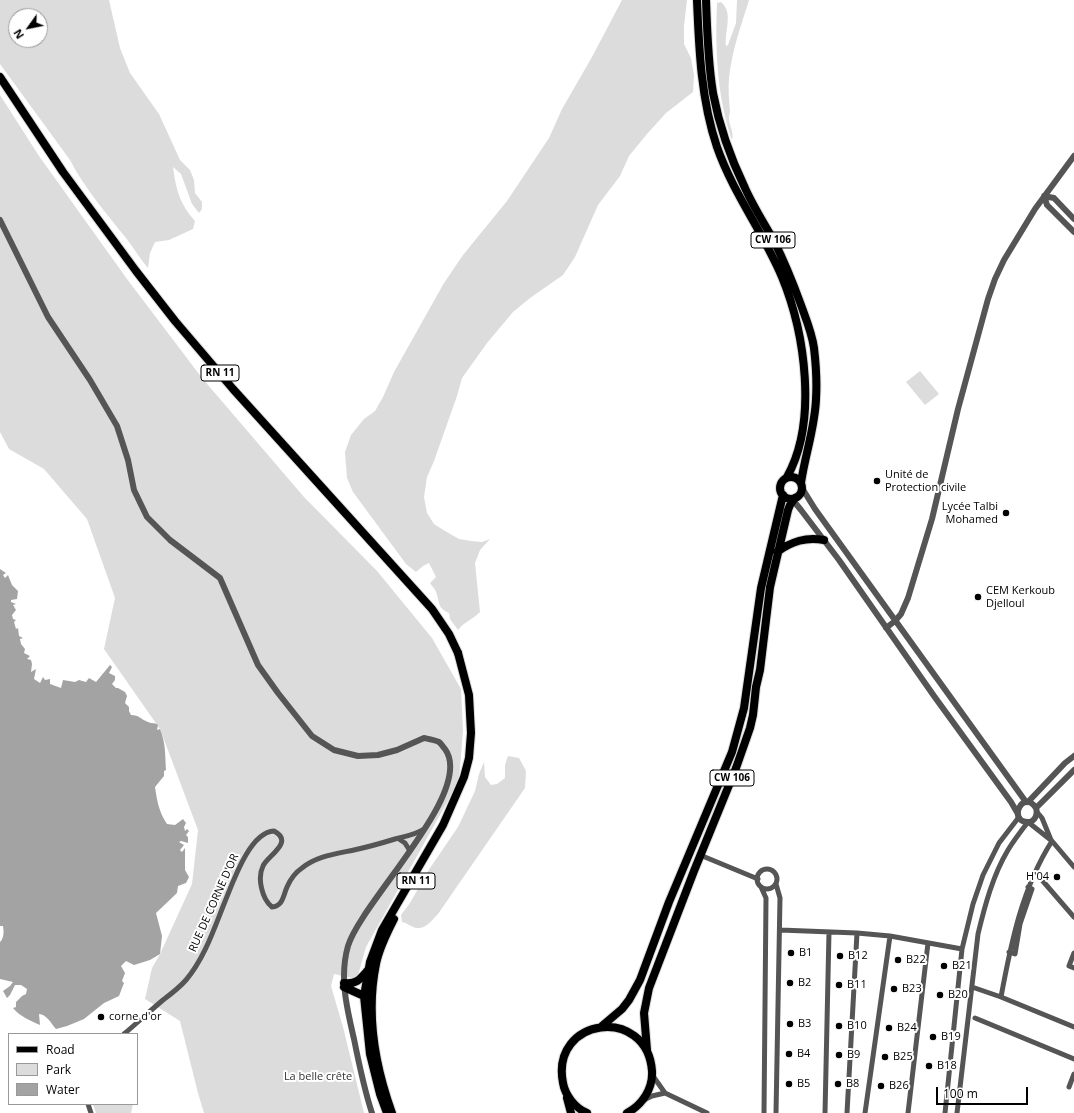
<!DOCTYPE html>
<html>
<head>
<meta charset="utf-8">
<style>
  body { margin:0 }
  #map { position:relative; width:1074px; height:1113px; overflow:hidden; background:#fff; font-family:"Open Sans",sans-serif }
  canvas { display:block }
  .legend { position:absolute; left:8px; top:1033px; width:130px; height:72px; box-sizing:border-box; background:#fff; border:1px solid #999; margin:0; padding:5px 7px; list-style:none; font-size:12px; color:#000 }
  .legend li { display:flex; align-items:center; gap:8px; height:20px }
  .legend b { width:20px; border:1px solid #999 }
  .north { position:absolute; left:8px; top:8px; width:40px; height:40px; box-sizing:border-box; background:#fff; border:1px solid #999; border-radius:50%; rotate:237deg; font-size:11px; font-weight:700; line-height:16px; text-align:center; color:#000 }
  .north::after { content:''; display:block; margin:auto; width:14px; height:18px; background:#000; clip-path:polygon(50% 0,100% 100%,50% 72%,0 100%) }
  .scale { position:absolute; left:936px; top:1087px; width:92px; height:18px; box-sizing:border-box; border:2px solid #000; border-top:0; padding-left:5px; font-size:12px; line-height:14px; white-space:nowrap; color:#000; -webkit-text-stroke:3px #fff; paint-order:stroke }
</style>
</head>
<body>
<div id="map">
<canvas width="1074" height="1113"></canvas>
<ul class="legend">
<li><b style="height:5px;background:#000"></b>Road</li>
<li><b style="height:11px;background:#dcdcdc"></b>Park</li>
<li><b style="height:11px;background:#a3a3a3"></b>Water</li>
</ul>
<div class="north">N</div>
<div class="scale">100 m</div>
</div>
<script>
const context = document.querySelector('canvas').getContext('2d');
context.lineJoin = 'round';
function paint(path, color) { context.fillStyle = color; context.fill(path, 'evenodd'); }
function stroke(path, color, width, dash) { context.strokeStyle = color; context.lineWidth = width; context.lineCap = dash ? 'butt' : 'round'; context.setLineDash(dash || []); context.stroke(path); }
function label(font, color, halo, rows, align = 'center') {
  context.font = font + ' "Open Sans",sans-serif'; context.lineWidth = 4; context.setLineDash([]); context.textBaseline = 'middle'; context.strokeStyle = halo; context.fillStyle = color; for (const [text, x, y, turn = 0] of rows) {
    context.save(); context.translate(x, y); context.rotate((+turn || 0) * Math.PI / 180); context.textAlign = isNaN(turn) ? turn : align; if (halo) context.strokeText(text, 0, 0); context.fillText(text, 0, 0); context.restore();
  }
}
const green = new Path2D(`
  M0,0H109L120,48L130,73L159,114L180,160L190,170L194,180L195,193L202,202V209L199,213L192,204L181,174L173,167C176,190 180,204 195,221L193,229L169,240L155,242L150,253L148,268C140,259 134,248 126,238C106,213 85,189 70,160L0,64ZM16,16H40V40H16Z
  M622,0H687L684,26V44L691,58L694,75L693,92L666,113L647,134L629,156L620,176L598,205L575,257L563,275L530,298L513,312L487,343L462,378L457,396L434,461L427,477L424,497L427,513L434,524L445,531L459,539L471,541L482,542L490,539L480,550L475,563L480,612C473,619 464,622 458,630L450,619L449,613C437,608 440,602 436,592C435,589 432,586 430,583L436,577L429,563L423,566L416,572L406,564L353,492L347,478L345,452L351,435L364,419L375,411L383,397L394,372L444,283L463,255L507,201L549,138L562,109L592,57Z
  M737,0H749C741,26 732,50 729,78C728,89 729,101 730,112C726,122 735,131 732,140C717,97 715,49 717,3L721,2C734,13 724,31 726,46L728,45L736,23Z
  M0,95L39,156L127,279L202,378L304,497L377,571L432,638L461,689L463,731L459,781L366,947L357,979L334,974L331,986L343,1027L364,1113H204L198,1093L180,1021L145,999L152,968L160,954L192,884L198,830L160,729L104,649L115,598L87,519L44,469L9,449L0,432Z
  M920,371L939,394L925,405L906,382Z
  M508,756L519,758L526,771L525,788L438,914C432,920 426,929 417,928C413,928 407,923 402,922L401,915L410,903L428,871L458,827L475,791L479,774L484,762L485,777L491,785L497,784L505,778V765Z
  M93,1104H133L131,1113H96Z`);
const water = new Path2D(`
  M0,569L6,573L3,575L5,578L8,575L12,585L18,591L17,599L11,600V602L16,604L13,605L16,610L12,615L13,619L16,620L14,622L16,629L18,628L19,636L23,638L20,639L21,644L25,649L24,653L30,656L27,659L31,660L32,664L31,672L36,669L34,679L40,683L43,677L45,680L50,679V684L61,688L63,680L75,682L79,680L86,682L89,678L96,682L110,665L112,667L109,673L115,676V680L112,684L116,688H118L125,692L127,696L125,703L129,707V711L131,715C140,715 140,719 148,722C152,724 154,722 158,725L157,730L160,729C166,744 165,755 166,770L164,771V776L155,787C157,801 159,812 167,824L175,825L183,819L186,823L184,827L185,831L187,829L189,831L186,835L188,837V843L181,841L179,842L184,845L180,850L182,852L185,848V870L189,877L186,883L178,886L177,893L156,913L162,936L160,954L150,960L134,965L126,961L121,966L125,973L122,981L124,983L119,996L104,1003L84,1019L67,1026L56,1029C51,1023 46,1014 39,1014L40,1025C31,1021 19,1016 13,1008L16,1007V1002L22,996L26,994L27,989L21,985H15L10,995L7,998L3,991L10,986L13,982L0,979V942C4,938 4,932 3,926H0Z`);
const minor = new Path2D(`
  M1037,812L1042,818L1051,840
  M1028,822L1052,841L1074,867
  M399,839L405,843L410,851
  M700,855L758,879
  M757 879a10 10 0 1 1 20 0a10 10 0 1 1-20 0Z
  M1035,872L1074,917
  M776,884L780,898L776,1113
  M761,887L766,898L764,1113
  M780,930L857,933L890,936L962,949
  M1009,952L1015,954L1020,924L1032,889L1028,887
  M1074,953L1069,966L1074,968
  M972,987L1001,997L1074,1027
  M1001,997C1011,943 1022,888 1052,841
  M975,1018L1074,1059
  M124,1034C137,1023 150,1011 163,1000C171,994 179,988 186,980C204,959 214,929 224,904C232,885 249,832 274,831C295,842 267,856 263,866C257,878 262,899 272,907C283,906 283,896 287,887C290,880 296,872 302,868C317,856 335,854 354,850C368,847 382,843 395,839C406,836 415,835 424,829
  M653,1076L665,1093L707,1113
  M1069,1087L1074,1074
  M644,1100L652,1096L665,1093
  M88,1104L91,1113
  M825,1113L829,932
  M847,1113L857,933
  M865,1113L890,936
  M908,1113L928,943
  M945,1113L962,949L973,904L983,875L999,843L1019,817
  M957,1113L978,934C985,905 993,875 1008,850C1014,840 1021,831 1028,822`);
const tertiary = new Path2D(`
  M1074,219L1054,198L1044,196L1047,205L1074,232
  M0,220L48,317L90,380L117,426L128,460L134,490L147,517L170,540L220,578L258,665L278,693L312,736L334,750L358,756L378,755L397,750L424,738C429,739 435,740 439,742C441,743 443,747 445,749C476,791 361,902 348,946C339,977 347,1009 354,1039C359,1064 364,1089 372,1113
  M802,488L815,509L1026,802
  M792,499L801,510L839,560L934,696L1011,802L1018,814
  M886,628L895,621L901,614L908,598L932,519L958,409L988,299L995,279L1004,260L1035,209L1074,156
  M1028,802L1065,763L1074,756
  M1036,808C1023,788 1007,822 1028,822C1035,822 1038,814 1036,808L1074,770`);
const primary = new Path2D(`
  M0,77L63,172L136,271L175,321L233,389L432,609L449,634L458,653`);
const trunk = new Path2D(`
  M697,0C699,49 701,100 717,147C733,193 763,232 782,277C805,333 818,422 787,477
  M706,0C707,31 708,63 713,93C719,125 731,159 745,188C753,206 764,223 774,241C784,261 793,283 801,305C806,319 812,333 814,348C816,365 817,383 816,399C815,427 805,455 801,483
  M780 488a11 11 0 1 1 22 0a11 11 0 1 1-22 0Z
  M777,552C792,541 806,537 824,540
  M344,983C357,985 361,978 369,969
  M344,987L364,996L366,999
  M602,1026L622,1009L629,1000L640,980L669,902L732,752L744,708L761,588L783,495
  M647,1050L644,1013L649,988L694,871L736,768L750,728L753,715L756,687L760,670L770,587L788,510L790,505L795,498
  M567,1098L571,1113
  M387,1113L380,1094L370,1054L364,996L370,962L382,930L443,825L464,777L469,758L471,733L469,695L458,653
  M392,1113C375,1066 366,1013 376,964C379,948 387,933 394,919
  M587,1113C575,1108 565,1095 563,1083C550,1017 647,1005 652,1071C653,1089 642,1105 627,1113`);
const markers = [
  [877,481,4,"#000"],
  [1006,513,4,"#000"],
  [978,597,4,"#000"],
  [1057,877,4,"#000"],
  [791,953,4,"#000"],
  [840,956,4,"#000"],
  [898,960,4,"#000"],
  [944,966,4,"#000"],
  [790,983,4,"#000"],
  [839,985,4,"#000"],
  [894,989,4,"#000"],
  [940,995,4,"#000"],
  [101,1017,4,"#000"],
  [790,1024,4,"#000"],
  [839,1026,4,"#000"],
  [889,1028,4,"#000"],
  [933,1037,4,"#000"],
  [789,1054,4,"#000"],
  [839,1055,4,"#000"],
  [885,1057,4,"#000"],
  [929,1066,4,"#000"],
  [789,1084,4,"#000"],
  [838,1084,4,"#000"],
  [881,1086,4,"#000"]
];
const shields = [
  [773,240,44],
  [220,373,38],
  [732,778,44],
  [416,881,38]
];
const shieldNames = [
  ["CW 106",773,240],
  ["RN 11",220,373],
  ["CW 106",732,778],
  ["RN 11",416,881]
];
const poiNames = [
  ["Unité de",885,475],
  ["Protection civile",885,488],
  ["Lycée Talbi",998,507,"right"],
  ["Mohamed",998,520,"right"],
  ["CEM Kerkoub",986,591],
  ["Djelloul",986,604],
  ["H'04",1049,877,"right"],
  ["B1",799,953],
  ["B12",848,956],
  ["B22",906,960],
  ["B21",952,966],
  ["B2",798,983],
  ["B11",847,985],
  ["B23",902,989],
  ["B20",948,995],
  ["corne d'or",109,1017],
  ["B3",798,1024],
  ["B10",847,1026],
  ["B24",897,1028],
  ["B19",941,1037],
  ["B4",797,1054],
  ["B9",847,1055],
  ["B25",893,1057],
  ["B18",937,1066],
  ["B5",797,1084],
  ["B8",846,1084],
  ["B26",889,1086]
];
const streetNames = [
  ["RUE DE CORNE D'OR",214,903,-66]
];
const parkNames = [
  ["La belle crête",318,1077]
];
paint(green, '#dcdcdc');
paint(water, '#a3a3a3');
stroke(primary, '#dbdbdb', 10);
stroke(trunk, '#dbdbdb', 10);
stroke(minor, '#555', 5);
stroke(tertiary, '#555', 6);
stroke(primary, '#000', 8);
stroke(trunk, '#000', 8);
for (const [x, y, r, color] of markers) { const dot = new Path2D(); dot.arc(x, y, r, 0, 2 * Math.PI); context.fillStyle = color; context.fill(dot); stroke(dot, '#fff', 1.5); }
for (const [x, y, w] of shields) { const box = new Path2D(); box.roundRect(x - w / 2, y - 8, w, 16, 3); context.fillStyle = '#fff'; context.fill(box); stroke(box, '#000', 1); }
label('bold 10px', '#000', null, shieldNames);
label('11px', '#000', '#fff', poiNames, 'left');
label('11px', '#000', '#fff', streetNames);
label('11px', '#333', '#fff', parkNames);
</script>
</body>
</html>
